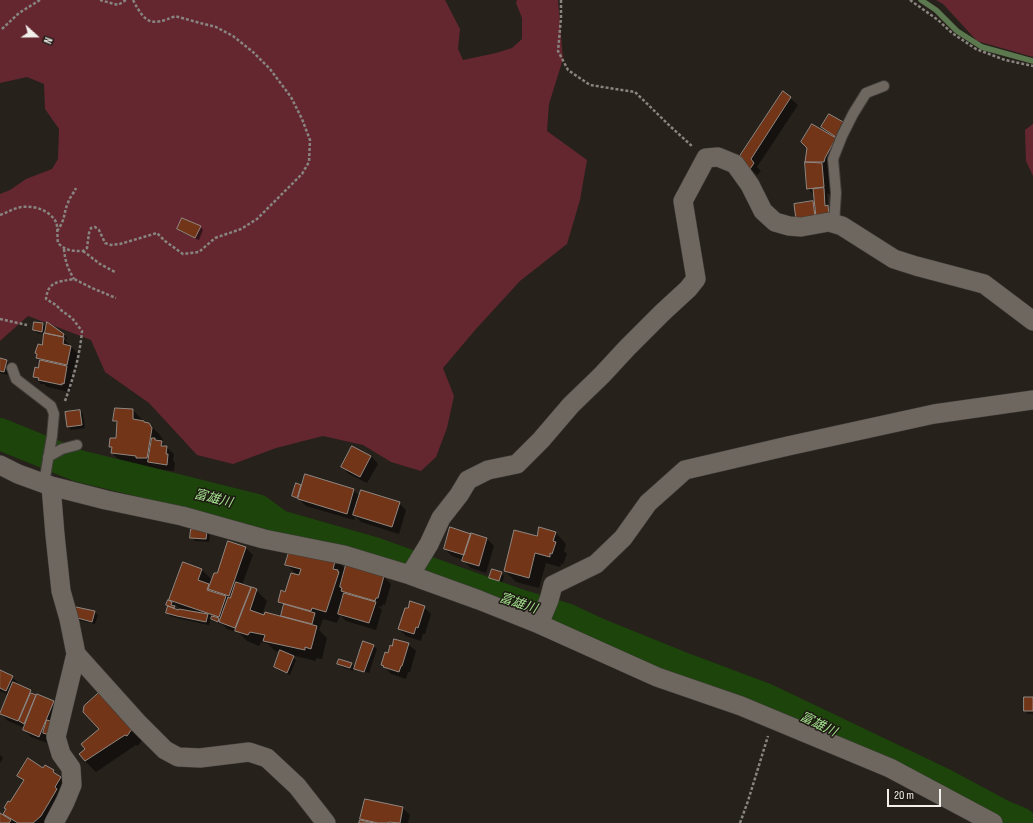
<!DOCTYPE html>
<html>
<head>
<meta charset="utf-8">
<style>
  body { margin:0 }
  #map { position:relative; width:1033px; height:823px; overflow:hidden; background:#26211b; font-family:"Sofia Sans Condensed",sans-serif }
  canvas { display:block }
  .north { position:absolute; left:16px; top:16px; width:40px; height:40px; -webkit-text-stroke:3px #1d1812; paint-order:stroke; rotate:111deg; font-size:11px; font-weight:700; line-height:16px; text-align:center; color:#f3f0ec }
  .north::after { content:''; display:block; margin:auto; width:14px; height:18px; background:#f3f0ec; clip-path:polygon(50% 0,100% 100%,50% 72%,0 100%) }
  .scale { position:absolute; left:887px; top:789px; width:54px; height:18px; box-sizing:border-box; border:2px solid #f3f0ec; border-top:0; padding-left:5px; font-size:12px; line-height:14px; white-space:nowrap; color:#f3f0ec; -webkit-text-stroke:3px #1d1812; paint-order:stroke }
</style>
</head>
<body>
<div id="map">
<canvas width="1033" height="823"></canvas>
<div class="north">N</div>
<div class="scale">20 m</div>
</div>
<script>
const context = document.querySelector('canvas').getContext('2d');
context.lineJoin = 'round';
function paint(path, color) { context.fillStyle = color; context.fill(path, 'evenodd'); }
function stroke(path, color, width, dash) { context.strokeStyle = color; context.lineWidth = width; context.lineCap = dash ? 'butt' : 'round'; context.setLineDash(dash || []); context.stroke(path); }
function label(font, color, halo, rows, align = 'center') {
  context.font = font + ' "Sofia Sans Condensed","Noto Sans JP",sans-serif'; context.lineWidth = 3; context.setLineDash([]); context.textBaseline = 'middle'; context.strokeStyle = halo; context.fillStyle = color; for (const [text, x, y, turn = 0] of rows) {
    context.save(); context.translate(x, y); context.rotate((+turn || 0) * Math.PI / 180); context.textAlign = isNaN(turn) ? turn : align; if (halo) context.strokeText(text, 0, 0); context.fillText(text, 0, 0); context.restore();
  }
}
const green = new Path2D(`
  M0,0H445L460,29L458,49L463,60L496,53L512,48L522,39V18L516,3L517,0H558L563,59L549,104L547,131L587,160L580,200L567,244L520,281L476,329L443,368L454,396L447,428L436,457L421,471L391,462L363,445L323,436L276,448L233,464L197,455L149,403L105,372L91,340L28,316L0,341V194L10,190L26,179L52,169L58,159L59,129L45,109L44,84L27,77L0,83Z
  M936,0H1033V57L977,41L943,4Z
  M1033,124V176L1026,161L1025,130Z`);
const shadow = new Path2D(`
  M783,92L798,105L757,167L761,171L757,175L740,158Z
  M829,115L840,140L834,136H833L843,146L829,169L831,194H827L828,207L831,210L832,219L800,223L812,202L815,205L814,195L808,189L806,162L828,133L822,127Z
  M200,226L203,230L199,240L181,232L178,229Z
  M43,324L47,328L64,335L67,338V339H64L78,354L74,372L70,371L74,375L71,390H69V392L47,387L44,384H41L34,377L39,369L41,361L37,358L42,346L45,334L37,333L34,330Z
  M0,359L6,360L10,364L8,375L0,373Z
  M133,410L145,423L149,424L160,435L163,440L162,443L174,454L173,460L175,463L174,471L147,468L146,466L123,464L112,453L113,448L110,446L117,439L118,424L114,421Z
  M80,411L83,414L85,428L71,430L68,427L66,413Z
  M371,456L378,464L367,483L349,474L342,467Z
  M301,485L303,487L353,490L360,496L399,503L406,510L399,534L361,522L355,516L354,520L306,506L300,500L297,499L293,496Z
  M207,532L210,535L209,542L195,541L191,537Z
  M556,533L566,544L564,551L567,554L563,564H561L560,567L546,563L539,588L516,582L505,571L537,538ZM553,539H555L553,546H551Z
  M487,539L494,546L486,573L471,568L464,561V560L452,556L445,549Z
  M246,548L253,555L242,585L250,588L252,590H256L267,601L262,615L285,619L282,615L284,607L279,602L298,576L286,564L336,559L346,570L384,577L391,584L385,605L383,604L382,607L378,606L382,610L376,630L346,621L340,615L337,623L323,619L319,630L327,638L322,659L316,658V661L291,655L296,660L290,675L278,670L275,667L281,652L275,651L268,644L261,642L259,646L247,641L239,633L227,629L223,625L210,620L209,625L181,619L170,616L167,612L169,606L168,601L175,604L170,599L183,563L202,570L212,580ZM175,604L180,609L178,611L175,607Z
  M501,573L504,576L502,584L494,581L490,578Z
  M424,607L431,614L425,634H423L421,641L406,636L399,629Z
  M77,608L94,612L98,615L95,624L78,620Z
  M408,644L416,651L410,672H408L406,679L391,674L382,664Z
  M373,646L377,649L369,673L357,669V671L354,668L353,671L342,667L338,664L351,663L355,667Z
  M0,672L12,677L19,684L18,686L30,691L37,697L38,696L54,702L61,709L47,743L31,737L24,730L25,728L8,721L1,714L9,695L0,691Z
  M101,692L144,737L138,746L136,745L96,772L85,761L86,750L101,729Z
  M1033,698V714H1028L1025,711Z
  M0,755L3,758L0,763Z
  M43,769L53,771L71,788L54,823H0V815L10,821H11L4,814L24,781L19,776Z
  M365,800L403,808L410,815L408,823H360L365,822L361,819Z`);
const stream = new Path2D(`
  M921,0L936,10L957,31L982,47L1033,61`);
const river = new Path2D(`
  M0,434L79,466L141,481L257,510L279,526L377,554L519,605L566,619L596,633L685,669L765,699L945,785L1003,816L1020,823`);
const building = new Path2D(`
  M783,91L791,97L751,159L754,163L750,169L738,159Z
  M829,114L845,123L836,137L821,127Z
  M812,124L836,138L825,158L824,162H805L807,148L801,142Z
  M805,162L822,163L824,187L807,189Z
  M824,188L825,206L828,205L829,216L816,217L813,189Z
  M813,201L815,217L796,220L794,204Z
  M182,218L201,226L195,238L177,229Z
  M34,322L43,323L42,332L33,330Z
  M47,322L64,334L63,337L45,333Z
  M44,333L64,337L63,344L71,346L67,365L36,358L37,354L35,353L38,344L42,345Z
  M0,358L7,360L4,372L0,371Z
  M40,360L67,366L64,384L62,383V385L38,380L39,378L33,377L35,367L38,368Z
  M115,408L133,409V419L144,421V422L149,423L152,428L147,458H136V456L111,453L112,447H109L110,438H116L117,421H113Z
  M80,410L82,425L67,427L65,412Z
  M152,438H155V440L162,441L161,446H167L166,454H168L167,465L148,462Z
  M352,446L371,456L360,477L341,467Z
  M305,474L354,489L347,514L298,499Z
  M296,483L301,485L297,498L292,496Z
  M361,490L400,502L392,527L353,515Z
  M450,527L471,534L464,555L444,549Z
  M539,527L556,532L553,541L556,542L552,554L550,553V557L535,553L529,578L504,571L514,530L537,536Z
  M191,529L207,531L206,539L190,538Z
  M471,533L487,538L479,566L462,561Z
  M228,541L246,547L229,596L208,589L214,573H217Z
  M291,546L336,558L333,569L338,570V572H339L326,612L312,608L311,611L278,602L281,590L285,592L291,573L299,575L301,569L285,565Z
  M183,562L202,569L198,580L209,584L207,590L226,596L219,617L169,600Z
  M346,565L384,576L378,598H376L375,601L341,591L342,588L340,587Z
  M492,569L502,572L499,581L489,578Z
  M236,582L251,587L235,628L219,622L228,597L230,598Z
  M252,587L257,589L250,610L264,615L265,612L317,626L311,649L305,647V650L263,641L265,635L250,632L248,635L235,631Z
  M344,593L376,602L369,623L338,614Z
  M168,600L172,602L171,605L175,606L174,608L166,605Z
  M410,601L425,606L418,628L416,627L414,634L398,629L405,608H408Z
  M284,604L315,613L312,624L281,616Z
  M168,606L178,610L179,609L208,614L206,622L177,616L166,613Z
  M76,607L95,611L92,622L74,617Z
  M212,616L219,618L218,622L211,619Z
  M394,639L409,643L402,666H401L399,672L383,667L384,666L381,665L385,652L388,653L390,645L392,646Z
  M363,641L374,645L364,672L354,669Z
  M280,650L294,656L287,673L274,667Z
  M339,659L352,663L350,668L337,664Z
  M0,670L13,676L6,691L0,688Z
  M13,682L31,690L18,721L0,714Z
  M101,691L134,726L127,736L125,735L85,761L79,754L85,749L81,744L99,729L83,712L84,706Z
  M31,693L36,695L24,724L19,721Z
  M37,694L54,701L39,737L23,730Z
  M1024,697H1033V711H1024Z
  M47,720L54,722L49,735L43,733Z
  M28,758L43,768L45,765L54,770L53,772L61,777L55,787L57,789L41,816L33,823H18L3,814L6,809L4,808L8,801L10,802L24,780L17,776Z
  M365,799L403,807L400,823L389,822L388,823H378L360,819Z
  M0,813L11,820L9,823H0Z
  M360,820L374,823H359Z`);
const path = new Path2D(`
  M100,0L118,5L126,0
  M561,0V18L558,51L568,70L590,85L635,92L671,127L693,147
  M910,0L938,20L952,33L976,49L1005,60L1033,66
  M2,29L19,13L40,0
  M0,215C6,213 11,210 17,208C31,204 49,209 56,222C58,226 57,238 58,243C66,251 72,251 83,251L87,248L89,233L91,228L95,227L99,230L105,243L111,245L120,244L157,233L165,241L183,254L199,252L215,238L241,229L257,219L302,174L309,162L310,140L302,119L291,97L270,69L253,52L233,36L216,27L200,23L175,16C151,27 145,23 133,0
  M57,231C66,219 63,214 68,203C69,198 74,193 76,188
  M64,249C65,261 68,269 74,279
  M83,251L100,264L115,272
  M0,319L27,325
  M65,401C73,379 80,355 82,331L72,318L62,311L56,305L46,299C48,281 58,282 74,279L92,288L116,298
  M740,823L748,801L768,736`);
const service = new Path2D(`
  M834,224L836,193L833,159L842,136L853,114L866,93L884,86
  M12,368L16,379L51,406L54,414L52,436L44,483
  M48,457L62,449L77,445`);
const minor = new Path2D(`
  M0,465L18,474L51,486L106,500L182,516L264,539L344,555L410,575L479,600L539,624L657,677L741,706L890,768L993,823
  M51,486L55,535L61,591L69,619L76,654L56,737L61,754L71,768L72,785L65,802L54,823
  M410,575L429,544L441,518L459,495L468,480L488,470L517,464L541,440L571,405L602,375L627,348L663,312L688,289L696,279L683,201L706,158L718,157L735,164L750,185L763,211L775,222L789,226L801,227L829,222L842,226L894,259L916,266L984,284L1033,321
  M539,624L549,600L553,585L596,564L623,538L648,503L685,470L788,446L934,414L1033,400
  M76,654L138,723L165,750L178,757L200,758L249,752L267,758L297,786L326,823`);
const waterNames = [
  ["富雄川",213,499,14],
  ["富雄川",518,604,18],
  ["富雄川",818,725,26]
];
paint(green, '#642730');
paint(shadow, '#0007');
stroke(stream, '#5c784e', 5.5);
stroke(river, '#1c440b', 32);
paint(building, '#723517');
stroke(building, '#918782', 1);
stroke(service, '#413d39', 12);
stroke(minor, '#413d39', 20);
stroke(path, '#88847f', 2.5, [3, 2]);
stroke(service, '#6d6760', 10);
stroke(minor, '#6d6760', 19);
label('italic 13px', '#a3e08e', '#1d1812', waterNames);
</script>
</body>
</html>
